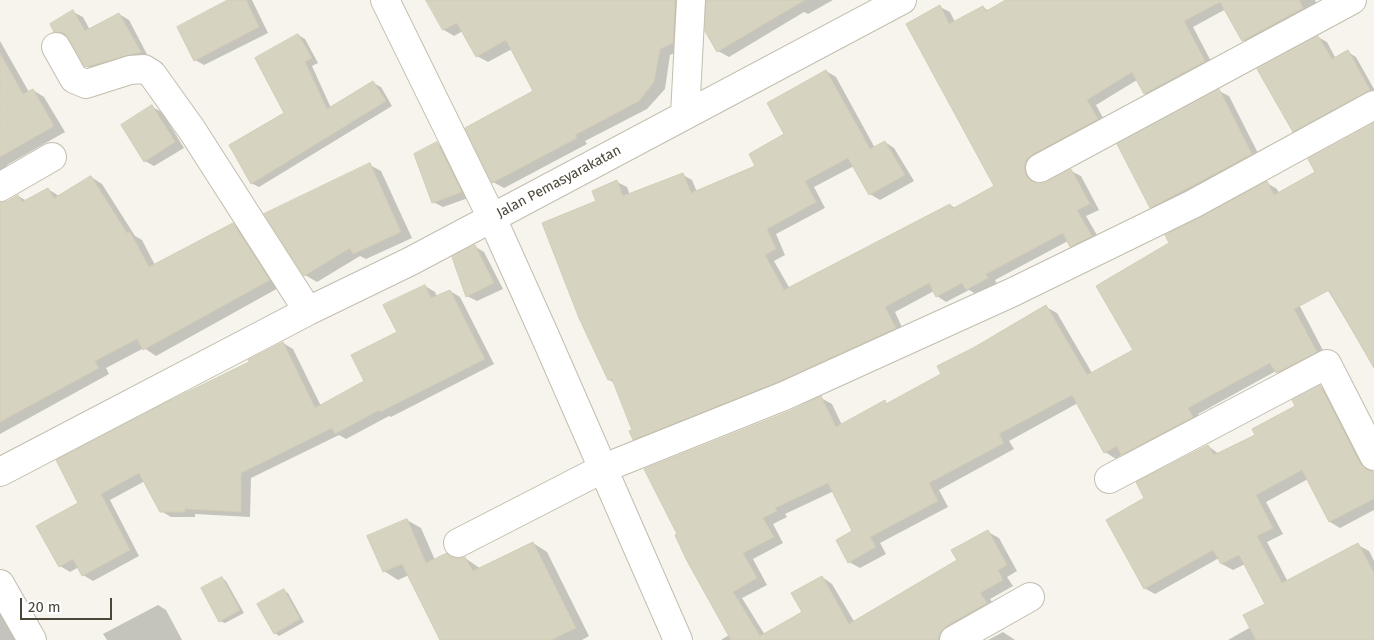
<!DOCTYPE html>
<html>
<head>
<meta charset="utf-8">
<style>
  body { margin:0 }
  #map { position:relative; width:1374px; height:640px; overflow:hidden; background:#f6f4ec; font-family:"Fira Sans",sans-serif }
  canvas { display:block }
  .scale { position:absolute; left:20px; top:598px; width:92px; height:22px; box-sizing:border-box; border:2px solid #4a4739; border-top:0; padding-left:6px; font-size:15px; line-height:18px; white-space:nowrap; color:#4a4739; -webkit-text-stroke:4px #fff; paint-order:stroke }
</style>
</head>
<body>
<div id="map">
<canvas width="1374" height="640"></canvas>
<div class="scale">20 m</div>
</div>
<script>
const context = document.querySelector('canvas').getContext('2d');
context.lineJoin = 'round';
function paint(path, color) { context.fillStyle = color; context.fill(path, 'evenodd'); }
function stroke(path, color, width, dash) { context.strokeStyle = color; context.lineWidth = width; context.lineCap = dash ? 'butt' : 'round'; context.setLineDash(dash || []); context.stroke(path); }
function label(font, color, halo, rows, align = 'center') {
  context.font = font + ' "Fira Sans",sans-serif'; context.lineWidth = 4.5; context.setLineDash([]); context.textBaseline = 'middle'; context.strokeStyle = halo; context.fillStyle = color; for (const [text, x, y, turn = 0] of rows) {
    context.save(); context.translate(x, y); context.rotate((+turn || 0) * Math.PI / 180); context.textAlign = isNaN(turn) ? turn : align; if (halo) context.strokeText(text, 0, 0); context.fillText(text, 0, 0); context.restore();
  }
}
const shadow = new Path2D(`
  M230,0H252L268,33L204,65L195,60Z
  M442,0H688L683,49L670,55L665,89L647,109L585,141L587,144L504,188L493,182L534,92L512,49L488,62L477,56L463,31L454,36L444,30Z
  M708,0H833L808,14L804,12L729,57L718,51Z
  M1009,0H1315L1320,10L1253,46L1243,40L1226,9L1193,27L1214,67L1154,99L1145,94L1137,80L1096,105L1107,125L1034,173L1036,182L1038,185L1048,183L1071,171L1081,176L1099,210L1086,216L1101,242L1081,251L1071,246L1068,241L995,280L997,284L976,294L969,290L946,302L937,296L934,291L895,312L905,334L643,445L634,439L633,431L615,383L609,380L597,202L617,182L627,187L630,195L683,175L692,180L697,192L757,166L786,135L826,71L836,77L875,148L885,142L894,148L914,181L880,200L870,194L854,166L814,187L825,208L776,234L785,255L774,261L790,289L950,205L955,208L996,187L940,7L950,12L955,22L983,7L989,11Z
  M73,12L83,17L90,30L119,14L129,20L149,58L96,71L86,66L70,38L55,31Z
  M298,35L305,39L318,63L312,66L331,108L373,83L381,87L392,106L259,187L251,183L286,114Z
  M1318,37L1327,42L1336,59L1348,52L1356,57L1374,89V97L1302,136L1293,131Z
  M0,41L29,92L33,90L44,97L65,132L7,165L13,174L0,184Z
  M1219,91L1229,96L1261,159L1161,212L1151,207Z
  M152,107L162,112L184,148L154,166L145,161Z
  M1374,123V366L1321,279L1294,295L1327,358L1288,378L1276,371L1198,414L1203,423L1133,460L1123,454L1116,459L1105,452L1078,403L1009,441L1014,449L939,490L948,507L880,543L886,554L860,568L849,562L854,532L834,491L785,514L787,517L773,524L783,543L753,559L767,585L742,598L765,635L804,612L822,577L832,584L855,623L958,561L988,532L999,538L1017,571L1007,577L1013,586L990,599L997,610L951,640H721L729,635L687,558L790,412L821,398L832,404L842,425L885,402L888,404L943,375L974,349L1046,307L1057,313L1092,373L1134,350L1170,243L1267,183L1277,189L1279,193L1317,172Z
  M437,144L447,149L471,197L443,207L433,202Z
  M370,165L381,171L412,238L366,259L360,256L317,282L305,275Z
  M91,177L102,184L135,236L142,240L155,265L233,224L244,231L280,287L156,356L144,348L106,368L109,374L0,434V204L18,196L27,201L48,189L59,196Z
  M474,246L484,252L503,289L477,301L467,296Z
  M425,286L435,292L437,297L450,291L460,297L494,364L391,417L389,416L346,439L339,435L251,478L250,517L195,514V517H171L161,511L145,481L110,500L139,556L93,581L83,575L79,567L70,572L60,566L80,503L251,363L283,343L293,349L321,406L366,381L399,332Z
  M1320,387L1331,393L1371,470L1374,473V510L1340,528L1330,522L1308,479L1266,502L1283,534L1267,542L1288,582L1358,545L1369,551L1374,561V640H1228L1251,627L1267,604L1245,564L1233,570L1222,564L1219,558L1155,594L1144,588L1146,499L1208,446L1219,454L1257,435L1297,406Z
  M407,520L421,528L435,560L465,558L481,569L533,543L547,552L589,636L582,640H441L409,575L398,580L384,571Z
  M222,578L226,581L244,613L225,623L220,621Z
  M284,591L288,593L304,622L279,636L275,633Z
  M158,605L166,610L182,640H107L103,634Z
  M0,608L18,640H0Z
  M1003,632L1015,640H988Z`);
const building = new Path2D(`
  M228,0H246L259,27L194,61L177,27Z
  M426,0H675L673,43L660,49L654,82L639,101L575,135L577,138L492,183L465,128L533,91L506,40L476,57L457,23L443,30Z
  M706,0H805L717,52L705,31Z
  M1006,0H1299L1303,8L1242,41L1220,2L1184,21L1205,61L1144,94L1132,72L1087,100L1098,119L1033,154L1027,159L1024,167L1026,175L1031,181L1039,184L1047,182L1071,169L1090,204L1077,210L1092,236L1070,247L1063,233L986,274L988,278L966,290L962,283L936,297L929,283L885,307L896,328L778,382L633,440L629,431L632,430L612,379L608,380L601,365L579,318L542,223L596,201L592,191L617,180L623,196L683,173L691,193L755,166L749,154L784,134L767,103L826,70L870,149L885,141L905,175L869,195L848,158L805,181L816,202L767,229L776,249L765,255L784,290L950,204L952,209L994,186L906,24L940,5L949,24L983,6L986,11Z
  M73,10L85,31L119,13L141,52L85,67L69,39L64,33L54,32L50,24Z
  M298,34L312,58L305,62L327,109L373,81L386,101L251,184L229,145L284,113L255,58Z
  M1318,36L1332,59L1348,50L1370,90L1293,132L1257,69Z
  M0,53L23,94L33,89L54,126L0,157Z
  M1219,89L1252,154L1150,208L1117,144Z
  M152,105L175,142L144,162L121,125Z
  M1374,123V368L1329,290L1294,309L1317,352L1276,373L1270,363L1188,408L1193,417L1121,455L1117,446L1104,453L1072,395L999,434L1004,443L929,483L938,501L870,537L876,547L848,563L836,540L852,531L828,483L775,508L777,511L763,518L774,537L743,553L757,578L733,592L760,636L802,612L791,593L822,576L849,624L957,560L951,550L988,530L1007,565L998,570L1003,580L980,593L987,603L946,626L940,633L938,640H731L686,559L675,535L677,534L644,469L790,411L821,396L836,427L885,400L886,404L941,374L937,366L973,348L1046,305L1087,375L1133,350L1096,286L1169,243L1165,235L1267,181L1274,195L1315,172L1308,159Z
  M437,142L462,192L432,203L414,154Z
  M370,163L401,232L353,254L350,248L304,276L264,214Z
  M91,176L127,233L130,232L149,267L233,223L270,280L143,350L137,339L95,361L99,368L0,422V203L8,201L18,195L22,202L48,188L54,198Z
  M475,245L494,283L466,297L452,257Z
  M425,285L431,298L450,290L485,359L380,412L379,410L335,434L332,428L241,473V512L185,509V512H160L139,473L101,494L130,550L82,576L73,559L59,567L36,526L78,503L56,460L165,403L249,362L248,360L283,342L315,408L364,381L351,355L397,332L383,305Z
  M1320,385L1360,463L1366,469L1374,472V499L1329,522L1302,470L1256,495L1273,528L1257,536L1282,583L1358,543L1374,573V640H1256L1243,615L1265,604L1239,555L1221,564L1213,550L1144,589L1106,520L1144,498L1136,482L1208,445L1214,455L1255,435L1252,429L1295,406L1292,400Z
  M407,519L426,563L447,553L450,556L457,559L465,557L473,571L533,542L576,628L551,640H440L402,564L383,572L367,536Z
  M222,577L240,610L219,622L201,588Z
  M284,589L300,619L274,634L257,604Z`);
const minor = new Path2D(`
  M385,0L492,218L545,336L678,640
  M56,47L74,79L86,84L130,70L144,69L152,74L192,130L308,311
  M685,115L691,0
  M1040,168L1352,0
  M0,187L52,157
  M0,472L308,311L411,261L902,0
  M1109,479L1327,364L1374,456
  M458,543L604,468L784,396L1013,292L1193,204L1374,105
  M0,584L32,640
  M954,640L1030,597`);
const streetNames = [
  ["Jalan Pemasyarakatan",559,182,-28]
];
paint(shadow, '#0003');
paint(building, '#d7d3c1');
stroke(building, '#d2ccb4', 1);
stroke(minor, '#c1beae', 30);
stroke(minor, '#fff', 28);
label('14px', '#4a4739', '#fff', streetNames);
</script>
</body>
</html>
